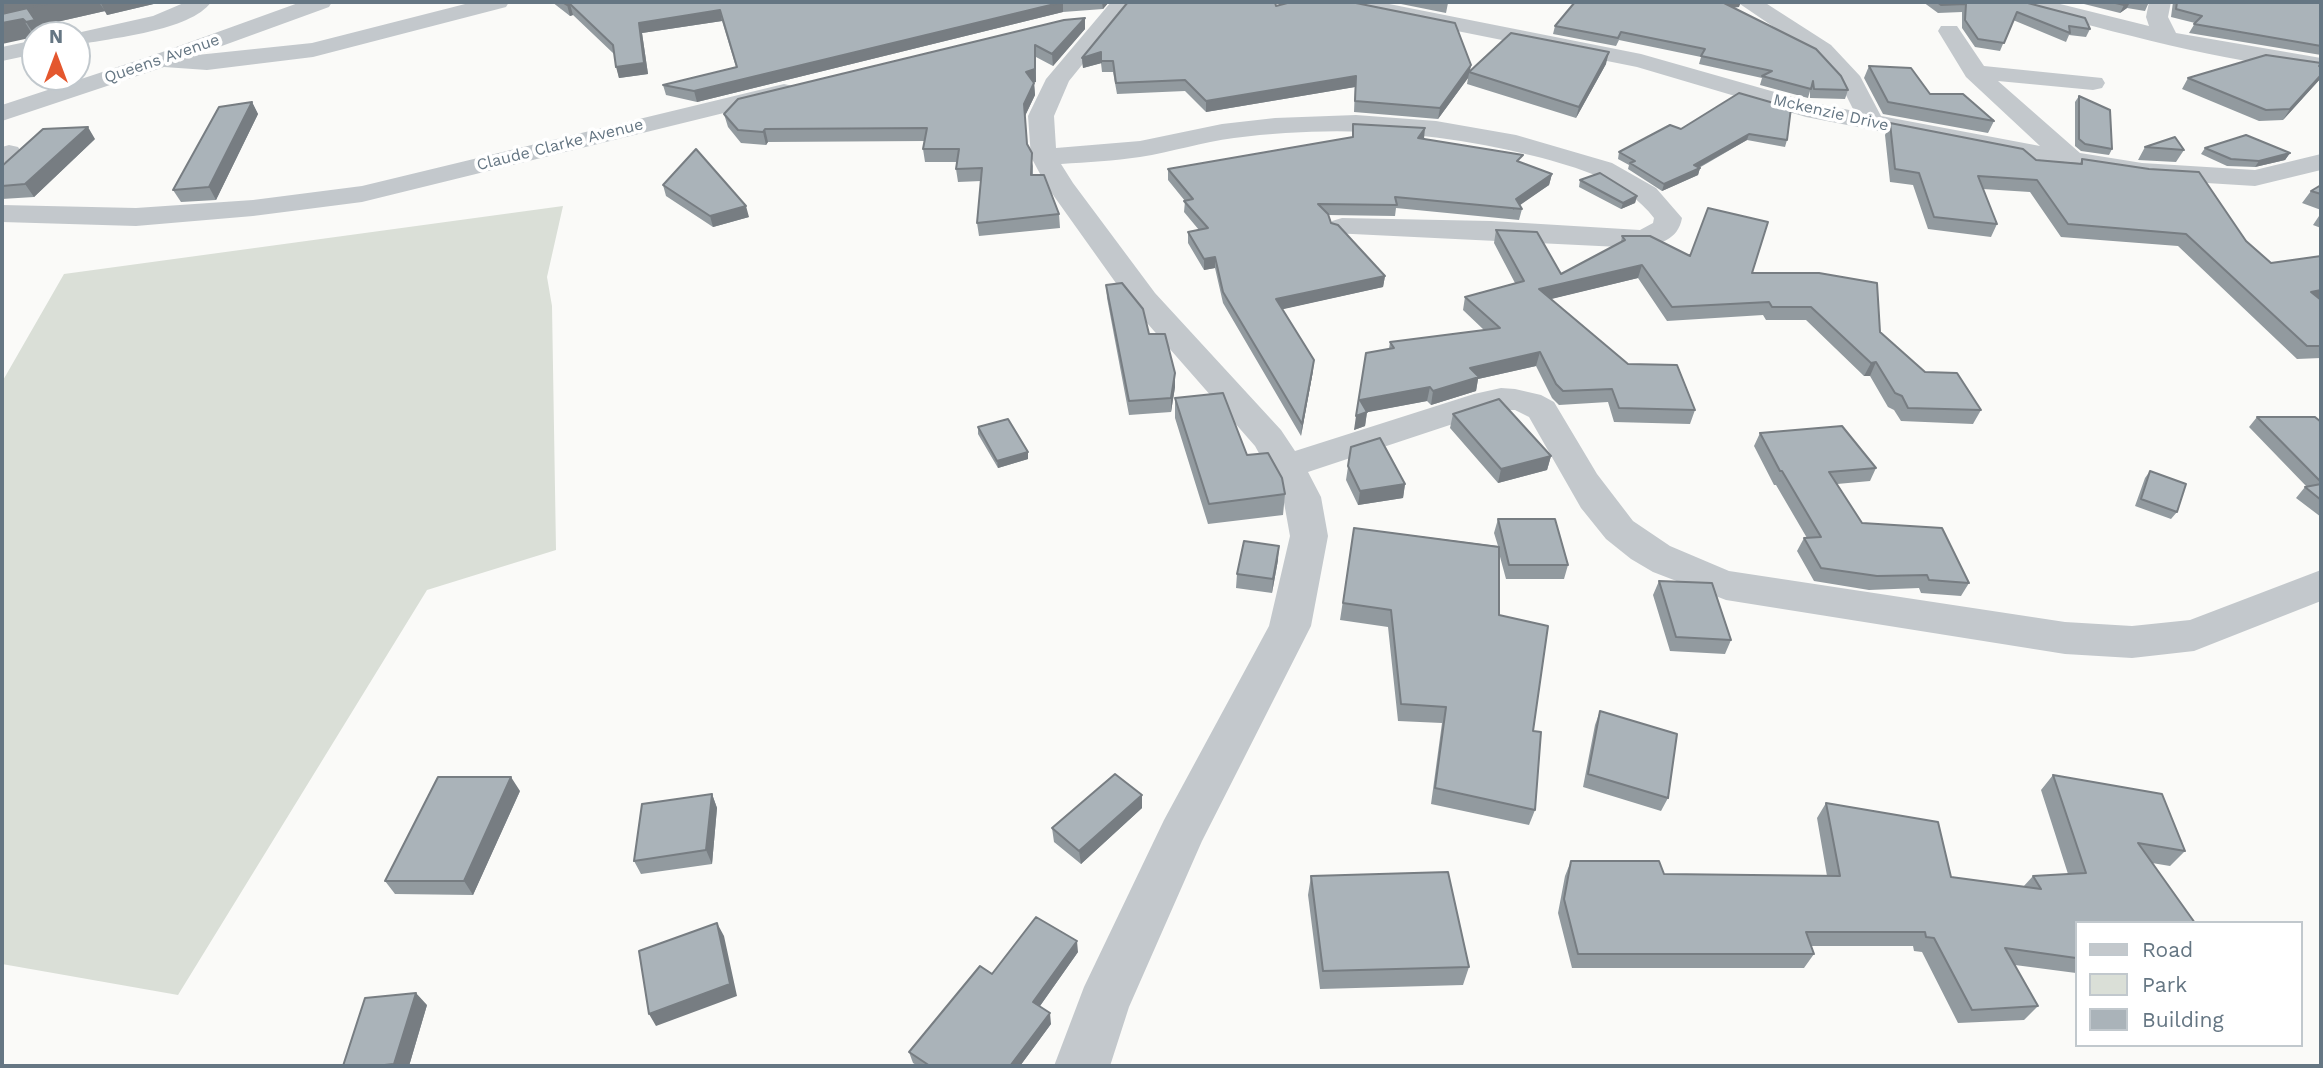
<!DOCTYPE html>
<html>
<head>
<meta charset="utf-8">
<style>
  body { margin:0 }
  #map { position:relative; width:2323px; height:1068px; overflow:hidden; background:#fafaf8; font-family:"Work Sans",sans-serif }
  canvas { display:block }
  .frame { position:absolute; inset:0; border:4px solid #657683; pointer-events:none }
  .legend { position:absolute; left:2075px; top:921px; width:228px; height:126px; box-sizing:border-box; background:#fff; border:2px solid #c1c8cd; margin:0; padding:9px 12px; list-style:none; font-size:21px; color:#657683 }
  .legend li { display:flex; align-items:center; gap:14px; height:35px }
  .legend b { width:35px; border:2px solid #c1c8cd }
  .north { position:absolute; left:21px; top:21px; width:70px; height:70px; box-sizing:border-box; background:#fff; border:2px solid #c1c8cd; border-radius:50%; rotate:0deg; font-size:19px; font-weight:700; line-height:28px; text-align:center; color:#657683 }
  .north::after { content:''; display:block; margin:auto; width:24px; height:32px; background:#e4572e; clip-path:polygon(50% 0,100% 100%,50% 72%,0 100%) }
</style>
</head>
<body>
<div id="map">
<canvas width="2323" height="1068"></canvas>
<div class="frame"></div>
<ul class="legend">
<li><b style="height:9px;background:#c3c8cc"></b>Road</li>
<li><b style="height:19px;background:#dadfd7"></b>Park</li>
<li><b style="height:19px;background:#aab3b9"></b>Building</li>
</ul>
<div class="north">N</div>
</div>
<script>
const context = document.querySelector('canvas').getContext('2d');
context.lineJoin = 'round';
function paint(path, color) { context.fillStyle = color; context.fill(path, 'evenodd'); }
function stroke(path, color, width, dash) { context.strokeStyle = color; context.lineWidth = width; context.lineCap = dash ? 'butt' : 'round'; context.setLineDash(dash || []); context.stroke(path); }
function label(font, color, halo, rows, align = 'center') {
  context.font = font + ' "Work Sans",sans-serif'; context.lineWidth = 7; context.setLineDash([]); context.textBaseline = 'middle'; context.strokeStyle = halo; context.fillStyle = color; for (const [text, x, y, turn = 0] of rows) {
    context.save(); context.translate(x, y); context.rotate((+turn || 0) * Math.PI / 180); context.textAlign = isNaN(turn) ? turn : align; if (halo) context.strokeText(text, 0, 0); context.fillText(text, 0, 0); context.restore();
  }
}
const green = new Path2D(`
  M563,206L547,277L552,306L556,550L427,590L178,995L2,964V382L64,274Z`);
const minor = new Path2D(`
  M186,2H211C191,31 110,38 77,45V35H68L153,16Z
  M301,2H332L329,7L197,55L312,43L473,2H509L506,7L313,57L207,70L164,67L2,121V105L154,55Z
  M1111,2H1133L1069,81L1054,116L1056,148L1140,141L1222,124L1275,118L1356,115L1436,121L1516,135L1612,163L1656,188L1682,218C1678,240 1660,244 1640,248L1332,233L1328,227L1332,221L1342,218L1491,221L1640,230L1653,223L1654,218C1626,181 1577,167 1534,156C1436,131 1334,125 1234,138C1202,142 1172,152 1140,157C1114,161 1088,162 1061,164L1073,183L1155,293L1281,430L1295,451L1474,394L1501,388L1515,389L1541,395L1554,402L1597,474L1633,521L1670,546L1729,571L2065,622L2132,626L2190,620L2321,570V601L2194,651L2132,658L2065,654L1726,600L1653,572L1631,559L1606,539L1581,508L1529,417L1515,410H1495L1308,472L1321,497L1328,536L1311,626L1202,841L1129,1007L1110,1066H1054L1084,987L1164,820L1269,626L1290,536L1283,497L1255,446L1133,307L1046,185L1031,157L1028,116L1046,79Z
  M1336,2H1379L1641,54L1810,102L1854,111L1840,83L1815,55L1737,2H1764L1831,45L1860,76L1881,116L2040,146L1966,77L1938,31L1941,26H1957L1984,66L2102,78L2105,83L2102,88L2093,90L1998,81L2080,153L2142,163L2255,170L2321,154V170L2255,186L2142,179L2043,163L1806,117L1637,67L1347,9L1339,7Z
  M2017,2H2052L2149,26L2146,17L2149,2H2171L2168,17L2176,33L2321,58V72C2219,61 2119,33 2020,7Z
  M35,40V54L2,61V47Z
  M784,84L793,86L796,91L793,96L362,202L253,216L136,226L2,222V205L136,208L253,200L362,186Z
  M9,145L18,147L22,153L18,159L2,163V147Z`);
const wall = new Path2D(`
  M2,2H162L107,15L105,11L39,26L35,35V38Z
  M552,2H1109L1103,9L1063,12L697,102L666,95L663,85L736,67L722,21L642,33L648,74L619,78L614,54L573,15L570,16Z
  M1391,2H1447L1448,3L1446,13Z
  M1923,2H2024L2090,29L2086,37L2069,35L2066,42L2013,20L2000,51L1975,47L1962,28V12L1938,13Z
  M2062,2H2074L2073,4Z
  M2076,2H2149L2145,11L2127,8L2120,13Z
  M2173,2H2321V55L2189,33L2195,23L2171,17Z
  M1276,6L1471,65L1470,71L1606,64L1576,118L1467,84L1468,78L1438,119L1354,112L1355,87L1206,112L1185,91L1117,94L1113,72H1102L1101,63L1083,68L1082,58Z
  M1733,7L1848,90L1845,99L1810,98V91L1808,98L1760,85L1762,78L1699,64L1701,57L1619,40L1616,46L1553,34L1555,26L1739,7Z
  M1085,18V29L1053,66L1036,57V82H1034L1035,95L1025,116L1027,144L1033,166V175L1059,214L1060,228L979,236L977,223L981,181L958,182L956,169L957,162H925L923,149L925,141L768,142L766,145L741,143L728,127L724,114Z
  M1869,66L1930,94L1994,121L1988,133L1883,114L1864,78Z
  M2320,66L2321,67V78L2283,120L2259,121L2182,89L2188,78Z
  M1739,93L1787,140L1785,147L1747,140L1699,168H1700L1698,175L1662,191L1628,169L1629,165L1618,159L1619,152L1681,129Z
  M2079,96L2112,149L2109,155L2081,151L2075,146V102Z
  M252,102L258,114L216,200L181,202L173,190Z
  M1890,123L2036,160L2080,163L2082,159L2246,241L2271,263L2321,256V358L2297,359L2178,246L2061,237L2030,192L1983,189L1997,224L1991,237L1928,229L1913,185L1890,182L1885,135Z
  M95,139L34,197L2,199V166Z
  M1423,139L1522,163L1552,174L1549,185L1519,205L1522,209L1519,220L1396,208L1395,216L1328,215L1331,223L1385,276L1383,287L1282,309L1313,371L1301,436L1223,303L1215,268L1204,270L1188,243V232L1199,230L1184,212L1185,201L1168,180V169Z
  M2145,147L2184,150L2176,162L2138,160Z
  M2205,148L2290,153L2285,160L2255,167L2227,166L2201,154Z
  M1580,180L1637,196L1635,203L1621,209L1579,187Z
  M663,185L749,217L713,227L666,196Z
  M2321,185V210L2302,203L2311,191Z
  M2321,213V228L2313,225Z
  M1496,230L1561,274L1621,242L1622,236L1752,273L1880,332L1925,372L1981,410L1973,424L1901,421L1894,410L1888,407L1870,376H1864L1806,320H1766L1763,315L1667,321L1638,278L1550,299L1628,364L1695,410L1690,424L1614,422L1608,402L1559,405L1552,398L1536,366L1478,379L1476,391L1431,405L1427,401L1367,412L1365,426L1354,430L1389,349L1390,342L1484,330L1463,310L1465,297L1515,283L1494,243Z
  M1106,285L1149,334L1175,387L1171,412L1129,415L1107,298Z
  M1175,398L1247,455L1285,494L1283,515L1208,524L1175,418Z
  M1453,414L1551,456L1547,470L1498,483L1450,428Z
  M2257,417L2321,422V517L2296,498L2305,487H2307L2249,427Z
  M978,427L1028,452V459L998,468L978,434Z
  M1760,433L1876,468L1870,481L1837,484L1862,523L1969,583L1961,596L1921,593L1919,588L1869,590L1814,581L1797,551L1804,538H1807L1776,485H1774L1754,446Z
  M1351,447L1405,484L1403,498L1358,505L1346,480Z
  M2150,471L2177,512L2171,519L2135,506L2145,478Z
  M1498,519L1568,565L1564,579H1506L1499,553V615L1533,731L1535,810L1529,825L1431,804L1442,723L1398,721L1388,627L1340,620L1354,528L1498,546L1494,533Z
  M1278,560L1272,593L1236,588L1237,574Z
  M1659,581L1731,640L1725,654L1670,651L1653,595Z
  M1600,711L1668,798L1661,811L1583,787L1595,725Z
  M2053,775L2185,851L2170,866L2152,863L2076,923V973L2015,965L2038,1006L2024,1020L1958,1023L1922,952L1914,951L1913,946H1811L1814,954L1804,968H1572L1558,913L1565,876L1571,861L1664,874L1827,876L1817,818L1826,803L1951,877L2023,887L2033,876L2068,874L2041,790Z
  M520,791L473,895L395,894L385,881Z
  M712,794L717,808L712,864L641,874L634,861Z
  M1142,795V808L1081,864L1054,842L1052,828Z
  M1311,876L1469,967L1463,985L1320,989L1308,895Z
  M1078,952L1040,1006L1051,1024L1020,1066H918L913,1063L909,1052L992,974Z
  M427,1005L409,1066H343Z`);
const shadedWall = new Path2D(`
  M2,2H99L105,11L39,26L44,35H35V36L26,22L35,20L2,15Z
  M100,2H162L107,15Z
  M1063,2V12L697,102L694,91Z
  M1102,2H1109L1103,9Z
  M1720,2H1741L1739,7L1718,9Z
  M2128,2H2130L2127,8L2120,13L2124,5Z
  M570,4L573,15L570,16L567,5Z
  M720,10L722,21L642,33L648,74L619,78L616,67L639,23Z
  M1085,18V29L1053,66L1052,54Z
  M23,19L34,37L2,44V23Z
  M1035,45L1036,82L1027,84L1026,72Z
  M1101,52L1102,63L1083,68L1082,58Z
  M1609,52L1606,64L1576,118L1579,107Z
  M1471,65L1468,78L1438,119L1440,108Z
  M2321,75V78L2283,120L2290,109Z
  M1356,76L1355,87L1206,112V101Z
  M1034,83L1035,95L1025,116L1024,104Z
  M252,102L258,114L216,200L209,187Z
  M88,127L95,139L34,197L25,184Z
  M1425,128L1424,139L1418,138Z
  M765,129L768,142L766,145L763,132Z
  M1749,134L1747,140L1692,171L1694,165Z
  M2290,153L2285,160L2255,167L2259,161Z
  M1700,168L1698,175L1662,191L1664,184Z
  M1552,174L1549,185L1513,210L1516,199Z
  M1637,196L1635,203L1621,209L1623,203Z
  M746,206L749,217L713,227L710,216Z
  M1215,257V268L1204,270V259Z
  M1642,265L1638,278L1535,303L1539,289Z
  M1385,276L1383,287L1275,311L1276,299Z
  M2321,290V302L2311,292Z
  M1540,352L1536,366L1478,379L1476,391L1431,405L1433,391L1470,368Z
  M1314,360L1313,371L1301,436L1302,424Z
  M1876,362L1870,376H1864L1871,363Z
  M1175,373V387L1171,412V398Z
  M1430,387L1427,401L1358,414L1360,400Z
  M1367,412L1365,426L1354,430L1356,416Z
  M1028,452V459L998,468L997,461Z
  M1551,456L1547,470L1498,483L1501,469Z
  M1405,484L1403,498L1358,505L1360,491Z
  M1279,546L1278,560L1272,593L1273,579Z
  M511,777L520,791L473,895L464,881Z
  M712,794L717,808L712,864L706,850Z
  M1142,795V808L1081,864L1079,851Z
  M717,923L724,936L737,996L656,1026L649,1014Z
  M1077,941L1078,952L1035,1013L1033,1002Z
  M416,993L427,1005L409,1066H397L394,1064Z
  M1050,1013L1051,1024L1020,1066H1010Z`);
const building = new Path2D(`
  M54,2H55L27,8L35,20L26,22L23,19L2,23V14Z
  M562,2H1070H1063L694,91L663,85L737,67L720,10L639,23L644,63L616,67L613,45L570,4L567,5Z
  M1128,2H1275L1276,6L1291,2H1351L1455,23L1471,65L1440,108L1355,101L1356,76L1206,101L1185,80L1116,83L1113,61H1101V52L1082,58Z
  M1575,2H1722L1816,49L1841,76L1848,90L1814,89L1813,81L1811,89L1762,76L1772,71L1701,56L1705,49L1621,32L1618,38L1555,26Z
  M1937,2H2024L2085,18L2090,29L2069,26L2070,33L2017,12L2004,43L1978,39L1965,20L1966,4L1941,5Z
  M2111,2H2128L2124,5Z
  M2177,2H2321V46L2194,24L2202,16L2176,9Z
  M1085,18L1052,54L1035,45V69L1026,72L1034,83L1024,104L1027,144L1032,153L1031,175H1044L1059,214L977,223L982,168L956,169L959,149H923L927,128L765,129L763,132L738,130L724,114L738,99L1064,20Z
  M1511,33L1609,52L1579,107L1469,72Z
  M2266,55L2321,63L2319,66L2321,67V75L2290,109L2266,110L2188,78Z
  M1869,66L1911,68L1930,94H1963L1994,121L1888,102Z
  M1739,93L1791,108L1787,140L1749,134L1694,165L1700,168L1664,184L1630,163L1635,161L1619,152L1670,125L1681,129Z
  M2079,96L2110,110L2112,149L2085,144L2079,139Z
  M252,102L209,187L173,190L219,107Z
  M1890,123L2023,149L2036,160L2082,164V159L2149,169L2199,172L2246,241L2271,263L2321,256V290L2311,292L2321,300V346H2307L2186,234L2068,224L2037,180L1978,176L1997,224L1934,217L1919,173L1895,169Z
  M1353,124L1425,128L1418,138L1523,155L1517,161L1552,174L1516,199L1522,209L1395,197L1397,205L1318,204L1328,214L1331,223L1338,225L1385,276L1276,299L1314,360L1302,424L1223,292L1215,257L1204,259L1188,232L1208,228L1184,201L1193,199L1168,169L1353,137Z
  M88,127L25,184L2,186V166L43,129Z
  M2246,135L2290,153L2259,161L2231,159L2205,148Z
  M2175,137L2184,150L2145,147Z
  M696,149L746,206L710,216L663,185Z
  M1600,173L1637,196L1623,203L1580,180Z
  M2321,185V194L2311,191Z
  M1708,208L1768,222L1752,273H1819L1877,283L1880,332L1925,372L1957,373L1981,410L1908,408L1902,396L1895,393L1876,362L1871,363L1811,307H1772L1769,302L1672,307L1642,265L1539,289L1628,364L1677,365L1695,410L1619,408L1612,389L1563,391L1556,384L1540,352L1470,368L1479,377L1433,391L1430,387L1360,400L1367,412L1356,416L1366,353L1394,348L1390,342L1500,328L1465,297L1524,281L1496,230L1537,232L1561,274L1625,240L1622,236H1650L1690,256Z
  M1122,283L1143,309L1149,334H1165L1175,373L1171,398L1129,401L1106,285Z
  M1223,393L1247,455L1268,453L1282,478L1285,494L1209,504L1175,398Z
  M1499,399L1551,456L1501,469L1453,414Z
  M2257,417H2315L2321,422V482Z
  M1008,419L1028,452L997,461L978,427Z
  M1842,426L1876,468L1829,472L1862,523L1942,528L1969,583L1929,580L1927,575L1877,576L1821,568L1804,538L1821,537L1782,471H1780L1760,433Z
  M1380,438L1405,484L1360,491L1348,466L1351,447Z
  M2150,471L2186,484L2177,512L2141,499Z
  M2321,484V500L2305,487Z
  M1498,519H1555L1568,565H1509Z
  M1354,528L1499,547V615L1548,626L1533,731L1541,732L1535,810L1435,788L1446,707L1401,704L1391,610L1343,603Z
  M1244,541L1279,546L1273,579L1237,574Z
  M1659,581L1712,583L1731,640L1676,637Z
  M1600,711L1677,734L1668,798L1588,774Z
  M1115,774L1142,795L1079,851L1052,828Z
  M2053,775L2162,794L2185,851L2138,843L2195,923H2076V958L2005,948L2038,1006L1972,1010L1934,938L1926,937L1925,932H1806L1814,954H1578L1564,899L1571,861H1659L1664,874L1840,876L1826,803L1938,822L1951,877L2041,889L2033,876L2086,873Z
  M438,777H511L464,881H385Z
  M712,794L706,850L634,861L642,804Z
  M1448,872L1469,967L1323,971L1311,876Z
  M1036,917L1077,941L1033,1002L1050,1013L1010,1066H930L909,1052L980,966L992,974Z
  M717,923L730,984L649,1014L639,951Z
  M416,993L394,1064L375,1066H343L365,998Z`);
const farStreetnames = [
  ["Queens Avenue",162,59,-19],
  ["Mckenzie Drive",1831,113,13],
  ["Claude Clarke Avenue",560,145,-14]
];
paint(green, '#dadfd7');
paint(minor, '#c3c8cc');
paint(wall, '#929a9f');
paint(shadedWall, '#777d82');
paint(building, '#aab3b9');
stroke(building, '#777d82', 2);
label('16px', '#657683', '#fff', farStreetnames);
</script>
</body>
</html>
